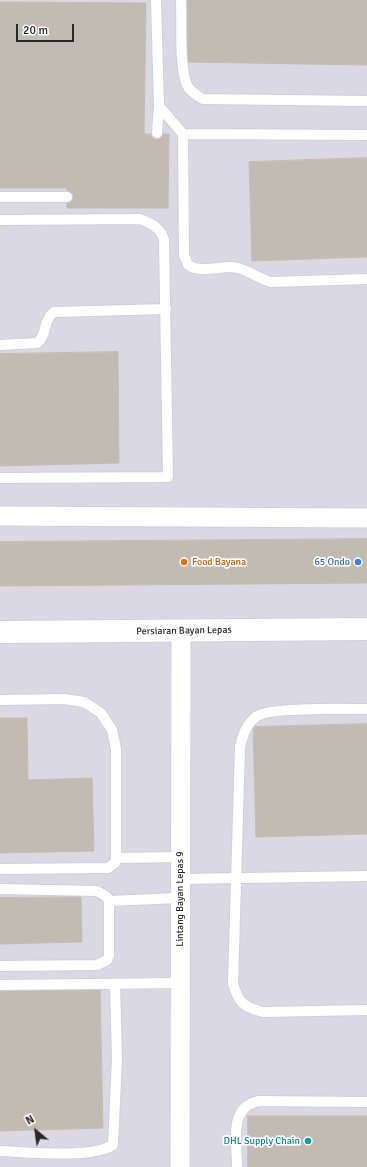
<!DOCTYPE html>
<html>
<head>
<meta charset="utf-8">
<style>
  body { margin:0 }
  #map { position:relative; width:367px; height:1167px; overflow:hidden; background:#ebe1d6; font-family:Signika,sans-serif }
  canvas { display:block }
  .north { position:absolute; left:16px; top:1111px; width:40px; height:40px; -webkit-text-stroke:3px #fff; paint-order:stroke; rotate:331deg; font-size:11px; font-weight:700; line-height:16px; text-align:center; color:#272727 }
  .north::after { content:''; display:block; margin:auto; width:14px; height:18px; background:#272727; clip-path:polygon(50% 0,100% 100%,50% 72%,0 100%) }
  .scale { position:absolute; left:16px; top:24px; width:58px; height:18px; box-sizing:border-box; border:2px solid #272727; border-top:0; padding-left:5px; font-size:12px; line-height:14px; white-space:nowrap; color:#272727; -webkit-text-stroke:3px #fff; paint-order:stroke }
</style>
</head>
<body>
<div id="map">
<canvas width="367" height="1167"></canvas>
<div class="north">N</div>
<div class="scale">20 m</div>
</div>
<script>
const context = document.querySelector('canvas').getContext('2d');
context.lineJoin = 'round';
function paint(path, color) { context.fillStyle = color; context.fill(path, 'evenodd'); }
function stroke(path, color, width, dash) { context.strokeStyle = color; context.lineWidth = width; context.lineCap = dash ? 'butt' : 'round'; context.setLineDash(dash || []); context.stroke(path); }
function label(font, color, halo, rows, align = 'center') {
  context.font = font + ' Signika,sans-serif'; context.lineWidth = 3.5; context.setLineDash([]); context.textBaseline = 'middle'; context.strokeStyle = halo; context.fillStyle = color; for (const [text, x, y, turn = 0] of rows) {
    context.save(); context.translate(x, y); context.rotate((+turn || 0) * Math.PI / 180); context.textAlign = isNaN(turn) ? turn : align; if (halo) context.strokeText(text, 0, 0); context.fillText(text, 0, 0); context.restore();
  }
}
const industrial = new Path2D(`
  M0,0H367V1167H0Z`);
const building = new Path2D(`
  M187,0H367V65L185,62Z
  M0,2L146,3L144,134H169L168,208H67V188H0Z
  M367,158V257L252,261L249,162Z
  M118,352L119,463L0,466V354Z
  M367,539V583L0,586V542Z
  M0,718H27L28,780L92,778L94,851L0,853Z
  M367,724V834L256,837L253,727Z
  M81,897L82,942L0,944V898Z
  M100,986L103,1128L0,1131V989Z
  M248,1116H367V1167H248Z`);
const lane = new Path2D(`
  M156,0L159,106L157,133
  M181,0C182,21 179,68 187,85C190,92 197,95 203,99L367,101
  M159,106L183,134L367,135
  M183,134L184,255L188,265C201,273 218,267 232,267C246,268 257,278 271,282L367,279
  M0,197H67
  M0,220L140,219C152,224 160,227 164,240L168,477L0,478
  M0,345L37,343C48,335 42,321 54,312L166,309
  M0,700L64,699L84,702L101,713L112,730L116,749V858L115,863L108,868L0,869
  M367,709C346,709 272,707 257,716C246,724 243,735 240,747L233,984C239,1003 243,1007 263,1012L367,1010
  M116,858L180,857
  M180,879L367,876
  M0,889L97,891L107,897L109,901L180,898
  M0,966L97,965L107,960L109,956V901
  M0,985L181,983
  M0,1151C27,1152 92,1159 113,1145L117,1058L115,984
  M237,1167C237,1143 228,1107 259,1101L367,1102`);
const street = new Path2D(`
  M0,516L367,518
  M180,1167L181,632`);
const secondary = new Path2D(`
  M0,632L367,629`);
const markers = [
  [184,562,4,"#e8710a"],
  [358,562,4,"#3f7fe0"],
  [308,1141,4,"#0f9aa8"]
];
const foodNames = [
  ["Food Bayana",192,562]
];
const shopNames = [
  ["65 Ondo",350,562]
];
const streetNames = [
  ["Persiaran Bayan Lepas",184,631,-1],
  ["Lintang Bayan Lepas 9",180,899,-90]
];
const cultureNames = [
  ["DHL Supply Chain",300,1141]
];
paint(industrial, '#dad8e2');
paint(building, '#c2bbb3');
stroke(building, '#c6bdb0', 1);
stroke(lane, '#cbd1e2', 12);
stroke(street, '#cbd1e2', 21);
stroke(secondary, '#cbd1e2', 24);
stroke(lane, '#fff', 10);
stroke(street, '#fff', 19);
stroke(secondary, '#fff', 22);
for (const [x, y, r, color] of markers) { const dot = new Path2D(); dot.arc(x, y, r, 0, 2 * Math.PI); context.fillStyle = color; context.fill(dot); stroke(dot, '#fff', 1.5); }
label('10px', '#c56008', '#fff', foodNames, 'left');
label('10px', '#366cbe', '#fff', shopNames, 'right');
label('10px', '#272727', '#fff', streetNames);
label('10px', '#0d838f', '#fff', cultureNames, 'right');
</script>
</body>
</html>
